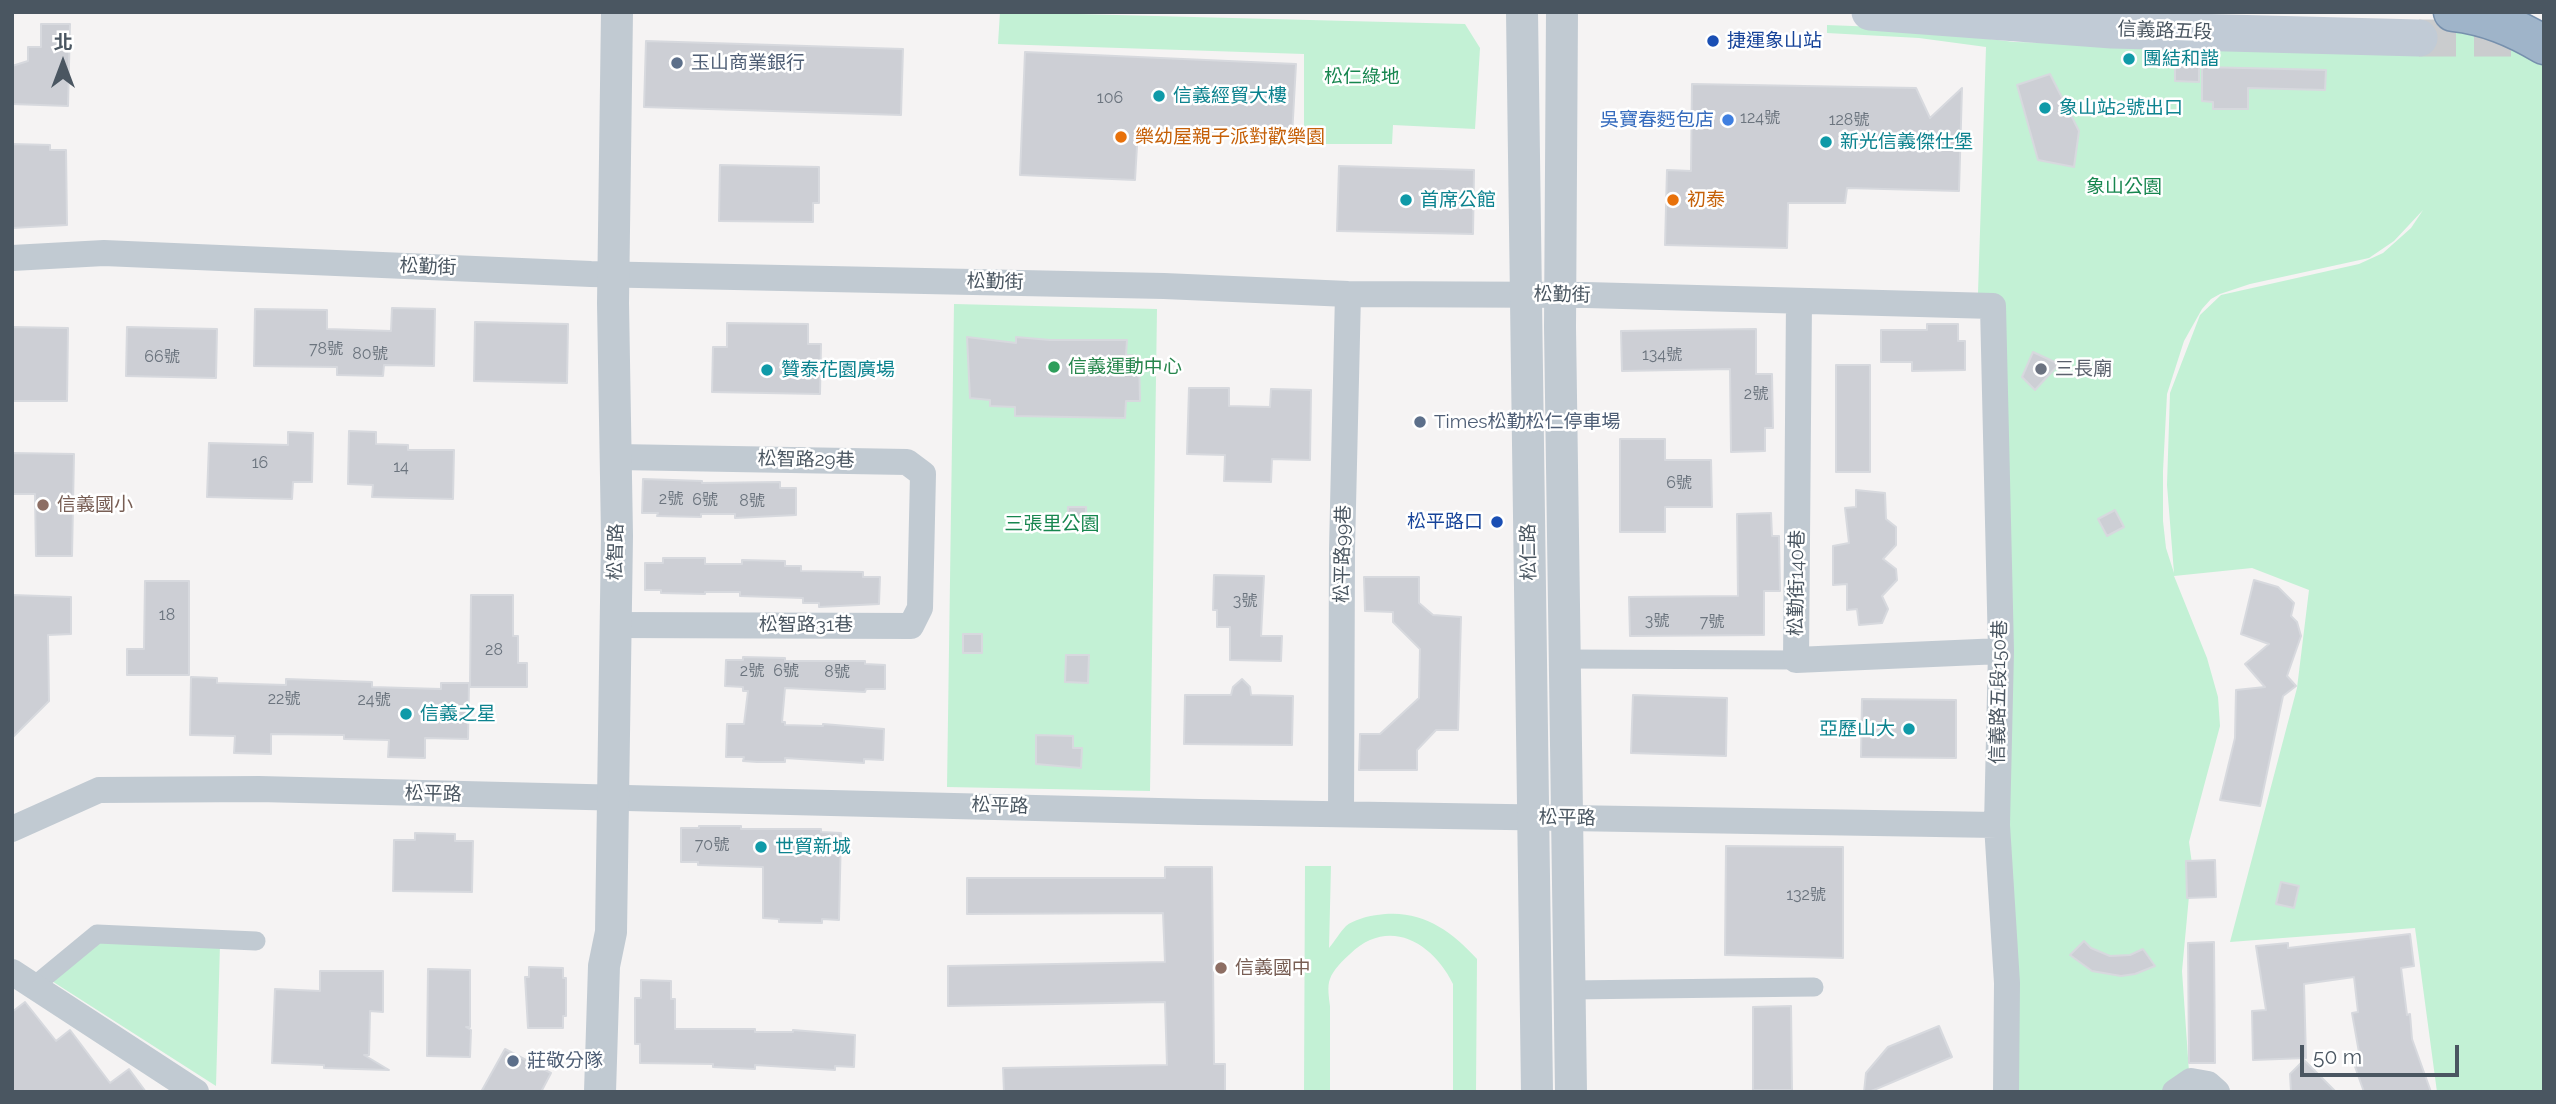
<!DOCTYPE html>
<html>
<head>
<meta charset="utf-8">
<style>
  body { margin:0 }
  #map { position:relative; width:2556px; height:1104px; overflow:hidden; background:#f5f3f3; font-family:Raleway,"Noto Sans TC",sans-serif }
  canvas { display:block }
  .frame { position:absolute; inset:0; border:14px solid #4a5661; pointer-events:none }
  .north { position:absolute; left:28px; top:28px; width:70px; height:70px; -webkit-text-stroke:5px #fff; paint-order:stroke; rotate:0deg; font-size:19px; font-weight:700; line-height:28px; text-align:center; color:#4a5661 }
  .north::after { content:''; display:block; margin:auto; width:24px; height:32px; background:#4a5661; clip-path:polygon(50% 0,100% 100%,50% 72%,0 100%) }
  .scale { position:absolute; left:2300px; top:1045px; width:159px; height:32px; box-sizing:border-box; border:4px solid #4a5661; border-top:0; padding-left:9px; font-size:21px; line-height:24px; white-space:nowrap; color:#4a5661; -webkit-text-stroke:5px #fff; paint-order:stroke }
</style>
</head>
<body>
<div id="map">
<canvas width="2556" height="1104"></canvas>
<div class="frame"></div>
<div class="north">北</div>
<div class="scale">50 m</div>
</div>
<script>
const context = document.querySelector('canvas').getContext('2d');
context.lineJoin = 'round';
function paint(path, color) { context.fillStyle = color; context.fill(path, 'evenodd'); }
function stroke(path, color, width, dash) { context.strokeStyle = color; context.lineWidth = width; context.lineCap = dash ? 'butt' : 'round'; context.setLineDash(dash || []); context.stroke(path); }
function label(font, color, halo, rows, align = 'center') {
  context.font = font + ' Raleway,"Noto Sans TC",sans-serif'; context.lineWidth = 5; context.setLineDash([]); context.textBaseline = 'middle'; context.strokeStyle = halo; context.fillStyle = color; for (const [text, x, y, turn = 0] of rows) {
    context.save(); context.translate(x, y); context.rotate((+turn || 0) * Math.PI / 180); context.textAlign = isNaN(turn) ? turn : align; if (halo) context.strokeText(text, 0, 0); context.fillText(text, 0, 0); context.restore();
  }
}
const green = new Path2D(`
  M1000,12L1465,24L1480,48L1475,129L1393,125L1392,144H1304V54L998,44Z
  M2419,23L2485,33L2544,64V1092H2437L2415,928L2230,942L2297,688L2309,590L2252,568L2174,576L2207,658L2218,697L2220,726L2189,842L2192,864L2182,971L2189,1072L2163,1092H2014L1998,294L1978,293L1986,47L1919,38L1827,33V25L1903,28L2014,42L2418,51ZM2423,210L2411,228L2383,253L2359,264L2221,295L2200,315L2170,393L2167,485L2174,573L2166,548L2163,521V471L2167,394L2184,341L2202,309L2211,299L2220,294L2250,284L2369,258L2394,241Z
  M954,304L1157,309L1150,791L947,787Z
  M1305,866H1331L1329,948C1335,941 1340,932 1346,926C1353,920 1368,916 1377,915C1419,908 1450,929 1477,959L1476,1092H1453V984C1433,943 1389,916 1350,954C1343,960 1333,970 1330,979C1327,986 1329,998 1330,1006C1330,1034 1330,1063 1330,1092H1304Z
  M99,940L220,944L216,1086L44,976Z`);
const building = new Path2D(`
  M41,24H70L68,106L12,104V66L28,61V47H41Z
  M646,41L903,49L901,115L644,107Z
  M1025,52L1296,64L1292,136L1138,129L1135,180L1020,175Z
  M2175,63L2199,64V82L2175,81Z
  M2202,67L2326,70L2325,90L2248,88V109H2213V102L2202,101Z
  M2050,74L2079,131L2074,167L2038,160L2017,85Z
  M1692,84L1916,88L1930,118L1962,88L1959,191L1847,188L1845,203H1788L1787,248L1665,245L1667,170L1691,171Z
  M12,144L50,145V150H66L67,225L12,228Z
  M720,165L819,167V203H813V222L719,221Z
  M1339,166L1474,170L1473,234L1337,231Z
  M392,308L435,309L434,366L384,365L383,376L337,375V367L254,366L255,309L327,310V329L391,331Z
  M475,322L568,324L567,383L474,381Z
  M727,323L808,324V344H821L820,394L712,392L713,347H727Z
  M1927,324H1958V341H1965V370L1912,371V362H1881V330H1927Z
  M12,327L68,328L67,401H12Z
  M127,327L217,329L216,378L126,376Z
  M1756,329V374H1772L1773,428H1765V451L1731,452L1730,369L1622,371L1621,331Z
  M967,337L1016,343V337L1050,340H1127L1126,355L1139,356L1140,401H1126L1125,418L1015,416V407L990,406V400L970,398Z
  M2033,352L2059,364L2035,390L2022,377Z
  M1836,365H1870V472H1836Z
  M1189,388H1229V406L1270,407L1271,389L1311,390L1310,460L1272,459L1271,482L1224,481L1225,455L1187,454Z
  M349,431L376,432V444L408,445V450H454L453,499L372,497L373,485L348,484Z
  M288,432L313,433L312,482H293L292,499L207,497L209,443L288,445Z
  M1620,439H1665V460H1711L1712,507H1665V532H1620Z
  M12,453L74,454L72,556H36L35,494H12Z
  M643,479L702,481V483L780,482V488H796V515L735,518V514H701V517L657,516L658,513H642Z
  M1856,490L1885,493L1886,519L1896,527V545L1883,559L1896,569L1897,580L1882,596L1888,609L1882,623L1859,625L1857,609L1847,610V584L1833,585V546L1849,543L1845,508L1856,507Z
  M1068,507H1086V526H1068Z
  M2115,510L2124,527L2107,536L2098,519Z
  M1771,513L1772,536H1779L1780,591H1764V635L1630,636L1629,597L1738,596L1737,514Z
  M663,558H705V564H742V560L785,561V566H801V571L863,572V577H880L879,604L819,607V603H803V598L740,596V592H705V594L661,593V590H645V563H663Z
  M1214,575L1264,576L1261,636H1282L1281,661L1230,660V627H1217V610H1213Z
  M1364,577H1419V603L1433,615L1461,617L1458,730H1436L1417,750V770H1359L1360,734H1380L1419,698L1420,649L1393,622V612L1365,611Z
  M2254,580L2278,587L2294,603L2291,616L2297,622L2301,636L2287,676L2296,686L2283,696L2260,806L2220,800L2235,738L2236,690L2265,687L2245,664L2269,644L2241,634Z
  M145,581H189V675H127V649H144Z
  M12,595L71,597V634L48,635L49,701L12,738Z
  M471,595H513V636H518V663H527V687H470Z
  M963,634H982V653H963Z
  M1066,655H1089L1088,683L1065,682Z
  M743,657L785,658V661H865V664L885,665V689H866L865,692L785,688L782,722H785V725L823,726V724L884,729L883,760L864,759V763L785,758V762H757L743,761L744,757H726L727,724H744L748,691H743V687L725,686L726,660H743Z
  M191,677L217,678V683L286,685V679L372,682V687L441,689V683H469L468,739L425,738V758L388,757L389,740L344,739V735L271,734V754L234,753L235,736L190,735Z
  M1242,679L1250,687L1251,695L1293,696L1292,745L1184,744L1185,695H1231L1233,687Z
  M1633,695L1727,698L1726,756L1631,753Z
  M1862,699L1956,700V758L1861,757Z
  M1036,735L1073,736V748H1082L1081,768L1036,764Z
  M699,826H741V829H821V832L841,833L839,920L822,919V923L779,922V919L763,918V867L698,865V862H681V828H699Z
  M415,833L455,834V841H473L472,892L393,891L394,840H415Z
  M1726,846L1843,847V958L1725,955Z
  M2215,860L2216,897L2187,898L2186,861Z
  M1165,867H1212L1214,1064H1225V1092H1004L1003,1068L1167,1065L1165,1002L948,1006V966L1165,962L1163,913L967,914V878H1165Z
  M2281,882L2299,886L2294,908L2276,904Z
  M2410,934L2414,966L2401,968L2407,1015L2410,1014L2412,1039L2431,1092H2364L2353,1061L2360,1058L2352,1013L2358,1012L2354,977L2304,984L2306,1058L2253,1060L2252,1011L2266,1010L2256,946L2288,943V948Z
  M2084,941L2091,948L2110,956L2130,955L2143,949L2155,966L2135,974L2121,976L2092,971L2070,955Z
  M2214,942L2215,1063H2189L2188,943Z
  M529,967L563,968V978H566V1016H563V1028H528L525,977H529Z
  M428,969L470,970V1027H466L471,1030L470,1057L427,1056Z
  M320,971H383V1012L370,1011L369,1055H364L389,1070L324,1068V1065L272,1063L275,989L320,991Z
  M641,980L671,981V999H675V1029H755V1032H793V1030L855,1035L854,1067L835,1066V1070L755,1065V1069L713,1067V1064L640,1063V1044H635V998H641Z
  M25,1002L56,1041L70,1030L110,1083L129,1069L146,1092H12V1012Z
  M1791,1006L1792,1090H1753V1007Z
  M1939,1026L1952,1057L1869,1092H1864L1866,1073L1888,1047Z
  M505,1049L551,1073L541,1092H481Z
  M2304,1060L2336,1092H2291L2290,1074Z`);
const secondaryTunnel = new Path2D(`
  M2419,38H2533`);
const pedestrian = new Path2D(`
  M1566,659L1796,660
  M34,986L97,934L256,941
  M1570,990L1814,987`);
const minor = new Path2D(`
  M12,258L104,253L591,274L1164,286L1348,294L1586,295L1993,306L2001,651L1997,825L2007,983L2006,1092
  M1799,301L1796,660L2001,651
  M615,625L911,626L920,608L923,474L907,462L617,457
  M1341,814L1342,549L1348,294
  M12,829L99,790L259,789L1199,812L1997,825
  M12,972L196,1092
  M2175,1092L2191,1081L2208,1084L2217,1092`);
const tertiary = new Path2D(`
  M1522,12L1537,1092
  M1562,12L1560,327L1571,1092
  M600,1092L604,966L611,932L617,536L613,303L617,12`);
const secondary = new Path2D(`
  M1870,12L2112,30L2419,38`);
const trunk = new Path2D(`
  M2453,12C2487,16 2514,27 2544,45`);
const markers = [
  [1713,41,7,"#1a4fb4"],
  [2129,59,7,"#0f9aa8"],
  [677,63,7,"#5c6f8a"],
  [1159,96,7,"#0f9aa8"],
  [2045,108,7,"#0f9aa8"],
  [1728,120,7,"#3f7fe0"],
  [1121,137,7,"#e8710a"],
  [1826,142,7,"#0f9aa8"],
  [1406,200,7,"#0f9aa8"],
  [1673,200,7,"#e8710a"],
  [1054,367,7,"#2e9e5b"],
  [2041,369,7,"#6b7280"],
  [767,370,7,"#0f9aa8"],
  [1420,422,7,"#5c6f8a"],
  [43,505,7,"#8d6e63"],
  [1497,522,7,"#1a4fb4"],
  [406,714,7,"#0f9aa8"],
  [1909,729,7,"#0f9aa8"],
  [761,847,7,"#0f9aa8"],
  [1221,968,7,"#8d6e63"],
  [513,1061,7,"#5c6f8a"]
];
const numberNames = [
  ["106",1110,98],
  ["124號",1760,118],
  ["128號",1849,120],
  ["78號",326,349],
  ["80號",370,354],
  ["134號",1662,355],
  ["66號",162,357],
  ["2號",1756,394],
  ["16",260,463],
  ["14",401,467],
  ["6號",1679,483],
  ["2號",671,499],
  ["6號",705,500],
  ["8號",752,501],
  ["3號",1245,601],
  ["18",167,615],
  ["3號",1657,621],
  ["7號",1712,622],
  ["28",494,650],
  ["2號",752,671],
  ["6號",786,671],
  ["8號",837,672],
  ["22號",284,699],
  ["24號",374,700],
  ["70號",712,845],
  ["132號",1806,895]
];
const streetNames = [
  ["信義路五段",2165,31,2],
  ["松勤街",428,267,2],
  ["松勤街",995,282,1],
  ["松勤街",1562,295,1],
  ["松智路29巷",806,460,1],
  ["松智路",616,552,-89],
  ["松仁路",1529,552,-91],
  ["松平路99巷",1343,554,-89],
  ["松勤街140巷",1797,583,-89],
  ["松智路31巷",806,625],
  ["信義路五段150巷",1999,692,-89],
  ["松平路",433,794,1],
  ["松平路",1000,806,2],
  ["松平路",1567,818,1]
];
const transitNames = [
  ["捷運象山站",1727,41],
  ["松平路口",1483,522,"right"]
];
const cultureNames = [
  ["團結和諧",2143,59],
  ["信義經貿大樓",1173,96],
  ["象山站2號出口",2059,108],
  ["新光信義傑仕堡",1840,142],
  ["首席公館",1420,200],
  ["贊泰花園廣場",781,370],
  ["信義之星",420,714],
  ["亞歷山大",1895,729,"right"],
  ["世貿新城",775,847]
];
const serviceNames = [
  ["玉山商業銀行",691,63],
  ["Times松勤松仁停車場",1434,422],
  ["莊敬分隊",527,1061]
];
const parkNames = [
  ["松仁綠地",1362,77],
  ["象山公園",2124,187],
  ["三張里公園",1052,524]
];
const shopNames = [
  ["吳寶春麫包店",1714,120]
];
const foodNames = [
  ["樂幼屋親子派對歡樂園",1135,137],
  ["初泰",1687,200]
];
const leisureNames = [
  ["信義運動中心",1068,367]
];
const worshipNames = [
  ["三長廟",2055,369]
];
const educationNames = [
  ["信義國小",57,505],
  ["信義國中",1235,968]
];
paint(green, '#c3f1d5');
paint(building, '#cdcfd5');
stroke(building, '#d7d9de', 2);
stroke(secondaryTunnel, '#caccce', 37, [37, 18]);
stroke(trunk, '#7690ad', 41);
stroke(pedestrian, '#c1cad2', 19);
stroke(minor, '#c1cad2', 26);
stroke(tertiary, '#c1cad2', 32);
stroke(secondary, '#c1cbd6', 37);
stroke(trunk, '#9fb4c9', 38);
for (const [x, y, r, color] of markers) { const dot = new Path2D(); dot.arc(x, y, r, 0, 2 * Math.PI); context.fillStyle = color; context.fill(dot); stroke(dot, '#fff', 2.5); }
label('16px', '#6b747e', null, numberNames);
label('19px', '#4a5661', '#fff', streetNames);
label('19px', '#164399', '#fff', transitNames, 'left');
label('19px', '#0d838f', '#fff', cultureNames, 'left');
label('19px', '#4e5e75', '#fff', serviceNames, 'left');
label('19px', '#17864f', '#fff', parkNames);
label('19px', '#366cbe', '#fff', shopNames, 'right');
label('19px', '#c56008', '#fff', foodNames, 'left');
label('19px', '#27864d', '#fff', leisureNames, 'left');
label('19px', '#5b616d', '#fff', worshipNames, 'left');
label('19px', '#785e54', '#fff', educationNames, 'left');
</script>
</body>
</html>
